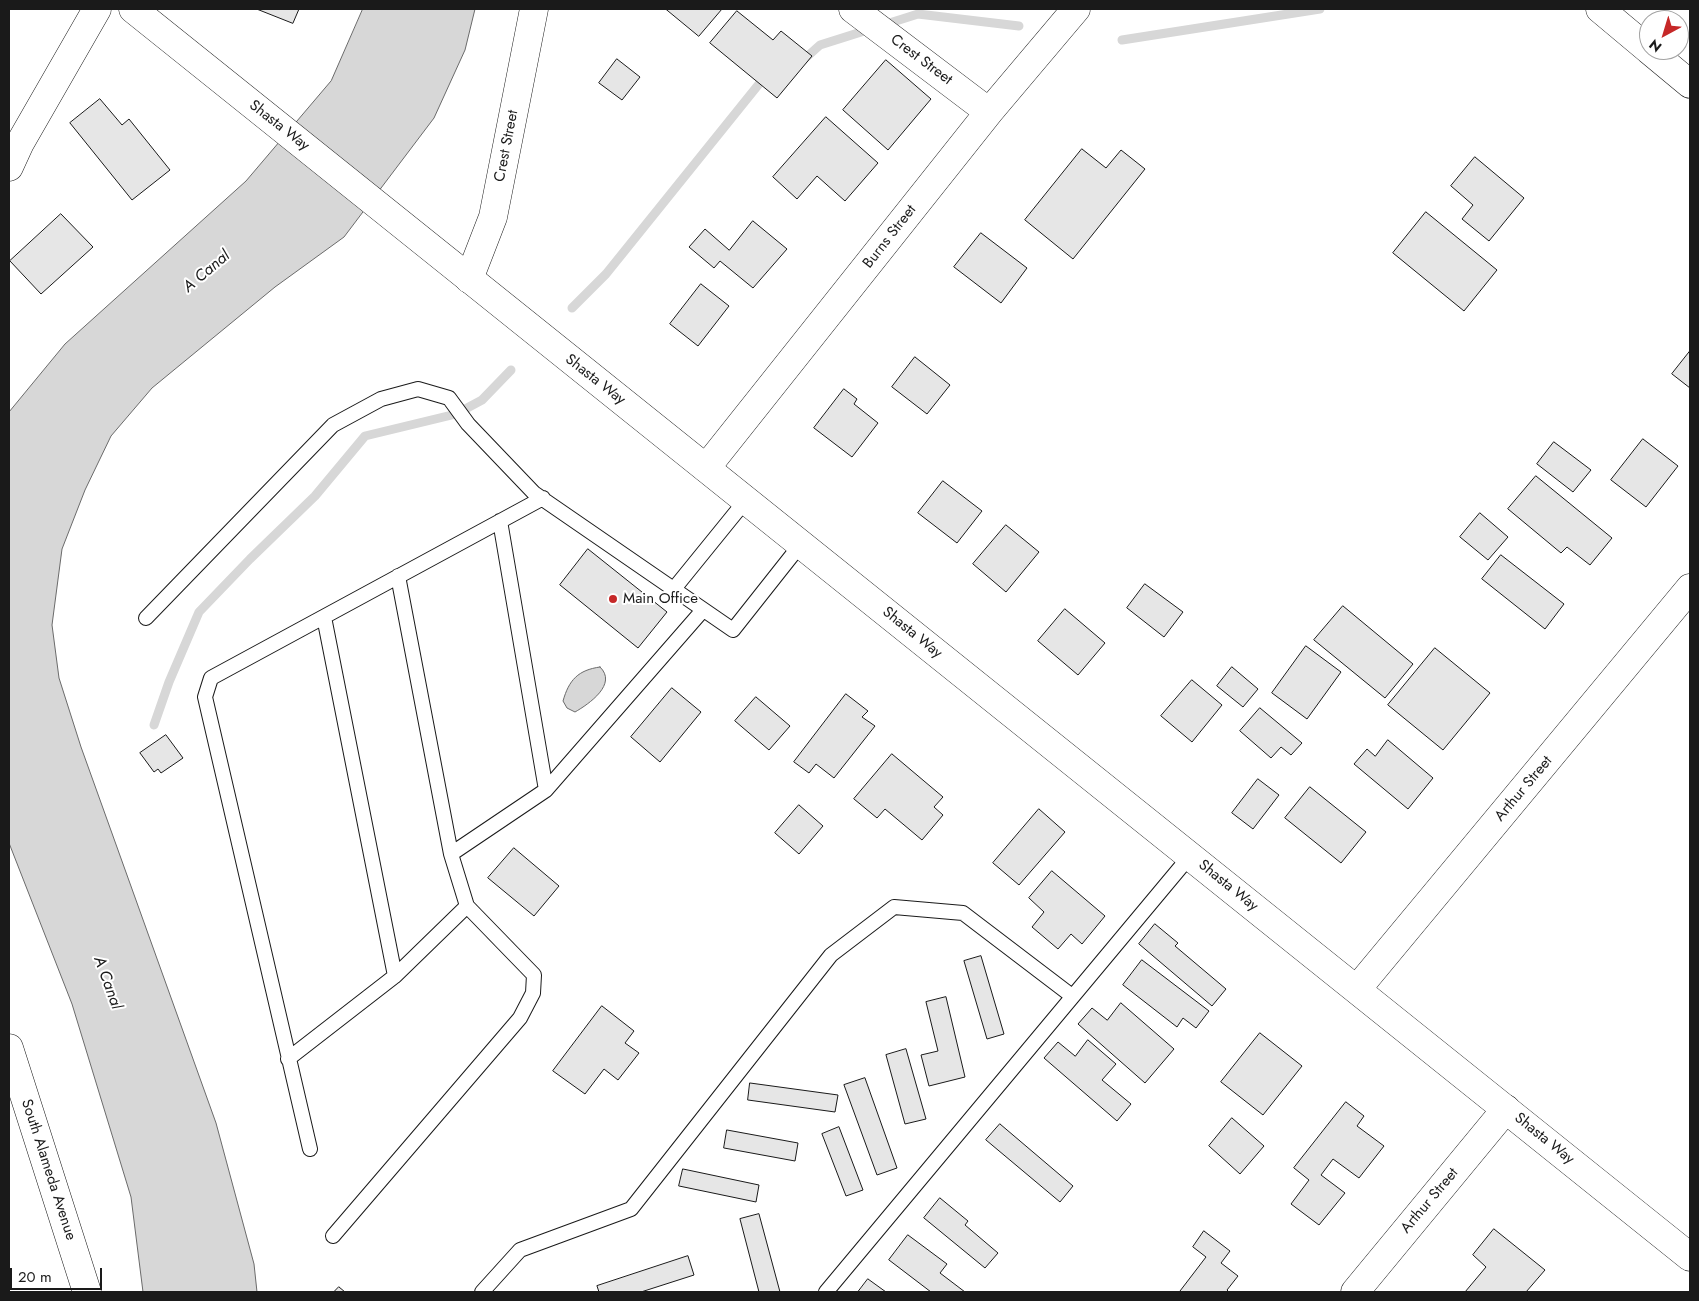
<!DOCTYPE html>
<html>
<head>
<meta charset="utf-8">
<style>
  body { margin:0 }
  #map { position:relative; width:1699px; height:1301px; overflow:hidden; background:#fff; font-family:Jost,sans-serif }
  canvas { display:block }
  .frame { position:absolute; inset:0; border:10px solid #1a1a1a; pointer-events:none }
  .north { position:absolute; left:1639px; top:10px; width:50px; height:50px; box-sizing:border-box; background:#fff; border:1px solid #a3a3a3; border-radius:50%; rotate:219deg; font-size:14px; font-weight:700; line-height:20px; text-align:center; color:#1a1a1a }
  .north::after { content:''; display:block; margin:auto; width:18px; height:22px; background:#c62828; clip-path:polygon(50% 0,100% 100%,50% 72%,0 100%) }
  .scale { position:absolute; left:10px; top:1268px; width:92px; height:22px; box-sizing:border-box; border:2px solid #1a1a1a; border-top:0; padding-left:6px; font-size:15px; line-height:18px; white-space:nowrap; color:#1a1a1a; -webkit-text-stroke:4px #fff; paint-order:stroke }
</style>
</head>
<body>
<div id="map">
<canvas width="1699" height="1301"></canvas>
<div class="frame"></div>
<div class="north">N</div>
<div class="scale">20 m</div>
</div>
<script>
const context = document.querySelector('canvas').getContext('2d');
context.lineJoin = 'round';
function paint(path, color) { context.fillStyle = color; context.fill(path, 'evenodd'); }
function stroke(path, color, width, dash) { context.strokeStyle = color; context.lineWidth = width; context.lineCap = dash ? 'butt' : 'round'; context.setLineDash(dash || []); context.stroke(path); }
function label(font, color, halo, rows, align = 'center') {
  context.font = font + ' Jost,sans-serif'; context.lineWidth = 4; context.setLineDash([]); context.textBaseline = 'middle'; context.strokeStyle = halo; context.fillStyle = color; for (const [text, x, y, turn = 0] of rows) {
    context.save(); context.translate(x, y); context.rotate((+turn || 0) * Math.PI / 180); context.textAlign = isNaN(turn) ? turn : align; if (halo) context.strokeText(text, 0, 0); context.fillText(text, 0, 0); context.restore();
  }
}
const water = new Path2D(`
  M363,9H475L465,50L434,118L344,237L275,287L152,388L111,436L85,490L62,549L52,625L59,678L81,747L216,1123L254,1264L257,1292H143L131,1197L72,1004L9,843V412L65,344L246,181L331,81Z
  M600,667C618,684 589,704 575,712L567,708L563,701C569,680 578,670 600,667Z`);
const stream = new Path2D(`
  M1122,40L1320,9
  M801,62L820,45L918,14L1019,26
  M572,308L606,274L763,79L767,78
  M154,725L169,682L199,612L250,559L315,496L365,436L456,414L482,400L511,370`);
const building = new Path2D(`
  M257,9H299L293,23Z
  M666,9H722L699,36Z
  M737,11L773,40L781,31L812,56L777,98L710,43Z
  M617,59L640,77L622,100L599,83Z
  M886,60L931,99L888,150L843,110Z
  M100,99L122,125L129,119L170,170L132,200L70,123Z
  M826,117L878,163L845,201L817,176L797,199L773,177Z
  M1082,149L1106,168L1121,150L1145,169L1073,259L1025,220Z
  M1475,157L1524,198L1489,241L1462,219L1473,205L1451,186Z
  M1426,212L1497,270L1464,311L1393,253Z
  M61,214L93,247L41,294L10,261Z
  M753,221L787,249L753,288L720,261L714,268L689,247L705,229L729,250Z
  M981,233L1027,268L1001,303L954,267Z
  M701,284L729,306L698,346L670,324Z
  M1690,351V388L1672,374Z
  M915,357L950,385L927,414L892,387Z
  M844,389L857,399L854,404L878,423L852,457L814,428Z
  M1643,439L1678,466L1646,507L1611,480Z
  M1554,442L1591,470L1573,492L1537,464Z
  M1536,476L1612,538L1590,565L1567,547L1561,553L1508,509Z
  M943,481L982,511L957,543L918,513Z
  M1480,513L1508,537L1488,560L1460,537Z
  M1006,525L1039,552L1006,592L973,564Z
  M588,549L667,612L638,648L560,585Z
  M1501,555L1564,604L1545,629L1482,579Z
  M1145,584L1183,612L1164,637L1127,608Z
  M1343,606L1413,664L1385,698L1314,640Z
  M1065,609L1105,643L1078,675L1038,641Z
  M1306,646L1341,672L1307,719L1272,693Z
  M1435,648L1490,693L1443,750L1388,705Z
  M1232,667L1258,689L1243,707L1217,686Z
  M1192,680L1222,705L1192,742L1161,716Z
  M672,688L701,712L660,762L631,737Z
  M846,694L868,711L862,717L875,726L834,778L816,764L809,773L794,762Z
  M756,697L790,726L769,750L735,721Z
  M1260,708L1302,743L1291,755L1281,747L1271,758L1240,731Z
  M166,735L183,758L161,773L158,769L154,772L140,753Z
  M1388,740L1433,778L1408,809L1354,764L1367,749L1375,756Z
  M892,754L943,797L934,807L943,815L922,840L885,809L877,818L854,799Z
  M1258,779L1279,795L1253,829L1232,813Z
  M1310,787L1366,832L1341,863L1285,818Z
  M799,805L823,826L799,854L775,833Z
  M1039,809L1065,832L1019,885L993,863Z
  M514,848L559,886L534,916L488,878Z
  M1052,871L1105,916L1082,944L1071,934L1058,949L1032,927L1044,912L1029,898Z
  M1155,924L1178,943L1175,946L1226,989L1212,1006L1139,944Z
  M981,956L1004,1034L987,1039L964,961Z
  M1142,960L1209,1011L1196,1028L1183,1018L1177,1027L1123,985Z
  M946,997L965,1077L929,1086L921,1055L938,1051L926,1002Z
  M1121,1003L1174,1049L1145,1083L1078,1024L1092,1008L1107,1020Z
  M602,1006L634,1031L625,1043L639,1053L618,1080L604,1069L585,1094L553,1071Z
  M1260,1033L1302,1066L1263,1115L1221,1082Z
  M1088,1040L1116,1064L1102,1080L1131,1104L1117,1121L1044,1058L1058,1042L1075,1056Z
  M906,1049L926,1119L905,1124L886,1055Z
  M865,1078L897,1168L877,1175L844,1085Z
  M750,1083L838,1095L835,1112L748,1100Z
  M1346,1102L1364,1116L1357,1126L1384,1146L1359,1178L1333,1159L1321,1175L1345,1193L1319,1225L1291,1204L1309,1180L1294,1168Z
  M1232,1118L1264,1146L1240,1174L1209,1146Z
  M1000,1124L1073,1186L1060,1202L986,1140Z
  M839,1127L863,1190L846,1196L822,1134Z
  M727,1130L798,1143L795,1161L724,1148Z
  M683,1169L759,1185L756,1202L679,1186Z
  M940,1198L968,1221L965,1225L998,1253L985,1268L924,1218Z
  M759,1214L780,1292H759L740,1219Z
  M1494,1229L1545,1270L1526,1292H1465L1486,1267L1473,1255Z
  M1204,1231L1230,1251L1221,1263L1238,1276L1227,1290L1229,1292H1182L1180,1291L1206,1257L1193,1247Z
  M908,1235L947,1264L940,1273L965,1292H931L889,1260Z
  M688,1256L694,1275L641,1292H599L597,1286Z
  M868,1279L886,1292H858Z
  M339,1287L345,1292H334Z`);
const service = new Path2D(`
  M500,521L546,790
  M673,590L746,500
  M324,617L395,976
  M146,618L333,425L381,399L418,389L449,398L468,424L534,493L733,630L801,544
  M451,854L546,790L703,610
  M288,1059L395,976L467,906
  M310,1149L205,697L211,678L543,498
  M333,1236L520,1018L533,993L534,975L467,906L451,854L398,576
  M482,1292L520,1250L631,1209L831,955L894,907L963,913L1072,996
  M826,1292L1190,856`);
const minor = new Path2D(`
  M853,9L989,112
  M1600,9L1649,50
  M1649,50L1690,84
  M706,468L989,112L1076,9
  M1357,989L1690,588
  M1355,1292L1506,1109`);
const tertiary = new Path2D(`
  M9,167L20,143L97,9
  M469,279L493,217L534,9
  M9,1048L87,1292`);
const secondary = new Path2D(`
  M133,9L1690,1257`);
const markers = [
  [613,599,5,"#c62828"]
];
const streetNames = [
  ["Crest Street",921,60,37],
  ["Shasta Way",279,126,38],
  ["Crest Street",507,146,-79],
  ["Burns Street",890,237,-52],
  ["Shasta Way",595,380,38],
  ["Shasta Way",912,633,39],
  ["Arthur Street",1524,789,-50],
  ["Shasta Way",1228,886,39],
  ["Shasta Way",1544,1139,39],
  ["South Alameda Avenue",48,1170,72],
  ["Arthur Street",1430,1201,-50]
];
const poiNames = [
  ["Main Office",623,599]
];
const waterNames = [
  ["A Canal",207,272,-40],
  ["A Canal",107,983,70]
];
paint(water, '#d7d7d7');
stroke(water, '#6a6a6a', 1);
stroke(stream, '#d7d7d7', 9);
paint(building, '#e6e6e6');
stroke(building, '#1a1a1a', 1);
stroke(service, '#1a1a1a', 16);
stroke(minor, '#1a1a1a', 29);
stroke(tertiary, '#1a1a1a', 29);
stroke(secondary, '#1a1a1a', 29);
stroke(service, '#fff', 14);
stroke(minor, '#fff', 28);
stroke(tertiary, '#fff', 28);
stroke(secondary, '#fff', 28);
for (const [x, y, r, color] of markers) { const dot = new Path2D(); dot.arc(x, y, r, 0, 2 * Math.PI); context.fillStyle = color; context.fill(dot); stroke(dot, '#fff', 2); }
label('15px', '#1a1a1a', '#fff', streetNames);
label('15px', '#1a1a1a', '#fff', poiNames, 'left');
label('italic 16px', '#1a1a1a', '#fff', waterNames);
</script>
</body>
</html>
